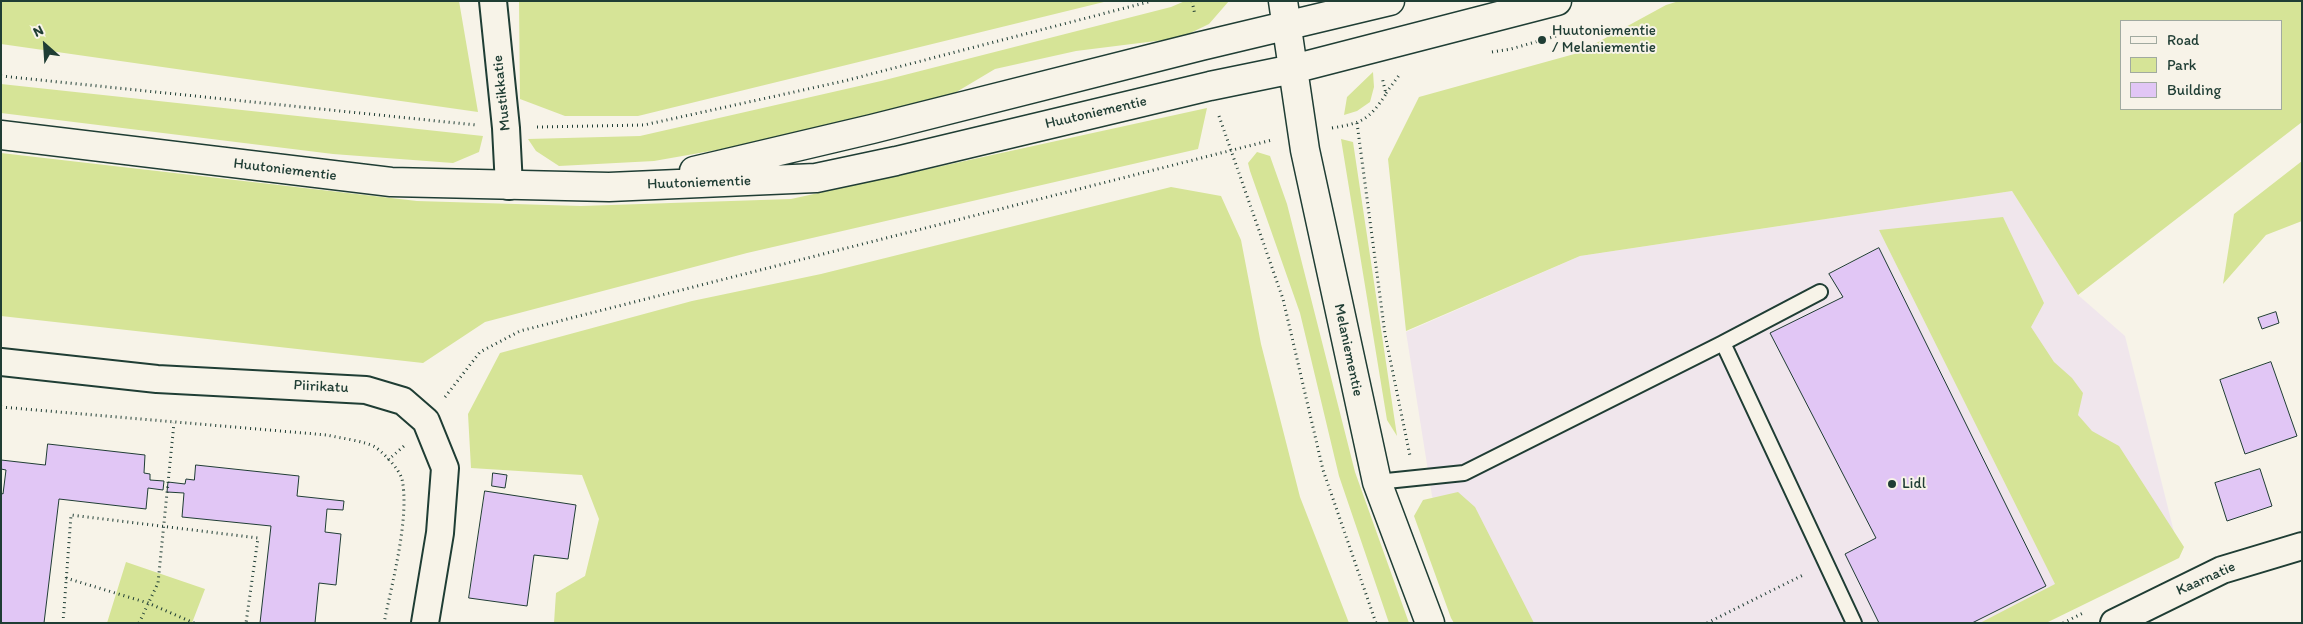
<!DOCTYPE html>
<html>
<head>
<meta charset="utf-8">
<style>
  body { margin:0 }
  #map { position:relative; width:2303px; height:624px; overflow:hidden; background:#f7f3e8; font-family:Itim,sans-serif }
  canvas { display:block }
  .frame { position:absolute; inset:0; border:2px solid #1f3d34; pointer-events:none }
  .legend { position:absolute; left:2120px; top:20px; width:162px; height:90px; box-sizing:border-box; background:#f7f3e8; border:1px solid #a1aaa0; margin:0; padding:6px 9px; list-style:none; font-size:15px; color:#1f3d34 }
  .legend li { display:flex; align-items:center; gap:10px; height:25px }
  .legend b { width:25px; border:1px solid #a1aaa0 }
  .north { position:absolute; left:20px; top:20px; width:50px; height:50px; -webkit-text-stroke:4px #f7f3e8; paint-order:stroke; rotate:334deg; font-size:14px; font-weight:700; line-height:20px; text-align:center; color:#1f3d34 }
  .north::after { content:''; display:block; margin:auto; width:18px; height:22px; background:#1f3d34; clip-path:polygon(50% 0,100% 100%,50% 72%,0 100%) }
</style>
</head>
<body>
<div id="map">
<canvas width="2303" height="624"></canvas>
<div class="frame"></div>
<ul class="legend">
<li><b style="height:6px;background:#f7f3e8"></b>Road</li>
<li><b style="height:14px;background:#d6e497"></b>Park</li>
<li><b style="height:14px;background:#e1c6f5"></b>Building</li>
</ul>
<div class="north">N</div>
</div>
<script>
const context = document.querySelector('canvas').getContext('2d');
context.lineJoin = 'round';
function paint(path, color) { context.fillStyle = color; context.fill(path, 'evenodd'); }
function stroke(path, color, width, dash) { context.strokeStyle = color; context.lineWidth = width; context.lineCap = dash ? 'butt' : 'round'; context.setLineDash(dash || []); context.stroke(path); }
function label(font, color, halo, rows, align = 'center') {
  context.font = font + ' Itim,sans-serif'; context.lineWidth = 4; context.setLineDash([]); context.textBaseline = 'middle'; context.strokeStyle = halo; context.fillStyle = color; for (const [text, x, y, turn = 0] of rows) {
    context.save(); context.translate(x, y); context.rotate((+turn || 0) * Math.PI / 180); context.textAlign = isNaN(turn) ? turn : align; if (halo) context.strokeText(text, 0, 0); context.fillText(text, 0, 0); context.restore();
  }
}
const built = new Path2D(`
  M2012,191L2078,295L2125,336L2178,548L2016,623H1491L1432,496L1406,332L1580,256Z`);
const green = new Path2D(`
  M1,1H459L478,112L1,44Z
  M519,1H1108L638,116H565L520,99Z
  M1185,1H1229L1209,24L1180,38L1076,51L995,69L953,94L796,136L654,161L559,166L536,151L528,139L640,136L881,81L1171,7Z
  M1679,1H2302V122L2078,295L2012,191L1580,256L1406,331L1388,159L1419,97L1578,53L1666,5ZM2122,21H2282V109H2122Z
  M1373,72L1374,87L1370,102L1357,111L1344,115L1347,97Z
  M1,84L483,136L479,152L453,163L333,154L1,113Z
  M1207,108L1198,149L747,253L485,322L423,363L1,316V153L417,201L581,206L791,199Z
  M1341,139L1353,142L1397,436L1387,420Z
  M1257,152L1270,156L1287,204L1355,472L1409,623H1389L1339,476L1300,313L1250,171L1248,163Z
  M2302,161V221L2266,235L2223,284L2234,214Z
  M1171,187L1221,196L1241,240L1261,344L1300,497L1349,623H554L556,593L585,576L599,519L582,475L471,468L468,414L500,353L692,301L821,274Z
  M2003,217L2044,303L2031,327L2054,362L2072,378L2083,393L2078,415L2092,431L2119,446L2184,547L2179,558L2046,623H1980L2055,584L1879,230Z
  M1458,492L1475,507L1534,623H1454L1451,618L1414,516L1423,500Z
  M126,562L205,589L192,623H107Z`);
const building = new Path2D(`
  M1879,248L2046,586L1972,623H1879L1845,554L1876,538L1770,333L1843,297L1829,274Z
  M2276,312L2279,323L2262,329L2258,318Z
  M2271,362L2297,436L2245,454L2220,380Z
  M48,444L145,455L144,473L150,474V480L164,481L163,490L148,488L146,509L59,499L44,623H1V493L3,494L6,470L1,469V460L45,465Z
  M196,465L299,476L297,496L344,501L343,510L327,509L325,532L341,534L336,585L319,583L315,623H260L271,526L182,517L184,493L167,492L168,482L185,484L186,479L194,480Z
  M2260,469L2272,506L2227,521L2215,483Z
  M493,473L507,475L505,488L492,486Z
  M485,491L576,505L568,559L534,555L527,606L469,598Z`);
const path = new Path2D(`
  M1192,1L1195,15
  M1492,52L1511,49L1574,31
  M1,76L476,125
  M1386,93L1400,74
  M1219,116L1283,299L1323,470L1376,623
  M1357,123L1385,334L1410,456
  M537,127L644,125L844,81L1152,1
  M1332,128C1362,123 1369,120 1386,94L1382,77
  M445,397L480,352L520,331L1272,140
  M1,407L327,435C339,438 365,441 375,447C384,453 399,469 402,479C410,517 392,583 384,623
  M388,460L404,446
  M66,578L148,603L194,623
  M63,623L71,515L258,538L246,623
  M139,623L158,583L174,423
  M1707,623L1805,574
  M2063,623L2085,612`);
const service = new Path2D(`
  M1723,343L1820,292
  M1377,482L1464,473L1723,343L1854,623`);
const minor = new Path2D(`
  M493,1L506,128L509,186
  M1,362L157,379L366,390L403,401L426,421L445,468L440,533L425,623
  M2114,623L2222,570L2302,546`);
const secondary = new Path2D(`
  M1283,1L1305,150L1377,482L1430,623
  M1,135L391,182L609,187L816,178L896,161L1210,86L1293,69L1557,1
  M694,171L872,129L1201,46L1390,1`);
const markers = [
  [1542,40,5,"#1f3d34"],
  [1892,484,5,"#1f3d34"]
];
const poiNames = [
  ["Huutoniementie",1552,31],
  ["/ Melaniementie",1552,48],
  ["Lidl",1902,484]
];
const streetNames = [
  ["Mustikkatie",502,93,-96],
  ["Huutoniementie",1096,113,-13],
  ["Huutoniementie",285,170,7],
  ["Huutoniementie",699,183,-2],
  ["Melaniementie",1348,350,78],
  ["Piirikatu",321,387,3],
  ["Kaarnatie",2206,579,-24]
];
paint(built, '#f0e6ec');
paint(green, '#d6e497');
paint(building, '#e1c6f5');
stroke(building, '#1f3d34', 1);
stroke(service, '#1f3d34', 18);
stroke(minor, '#1f3d34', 30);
stroke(secondary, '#1f3d34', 31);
stroke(path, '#1f3d34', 3, [1, 4]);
stroke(service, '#f7f3e8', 14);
stroke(minor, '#f7f3e8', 26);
stroke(secondary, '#f7f3e8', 28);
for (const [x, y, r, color] of markers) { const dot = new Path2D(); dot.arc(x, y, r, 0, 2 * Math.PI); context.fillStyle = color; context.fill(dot); stroke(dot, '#f7f3e8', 2); }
label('15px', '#1f3d34', '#f7f3e8', poiNames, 'left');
label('15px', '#1f3d34', '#f7f3e8', streetNames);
</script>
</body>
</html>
